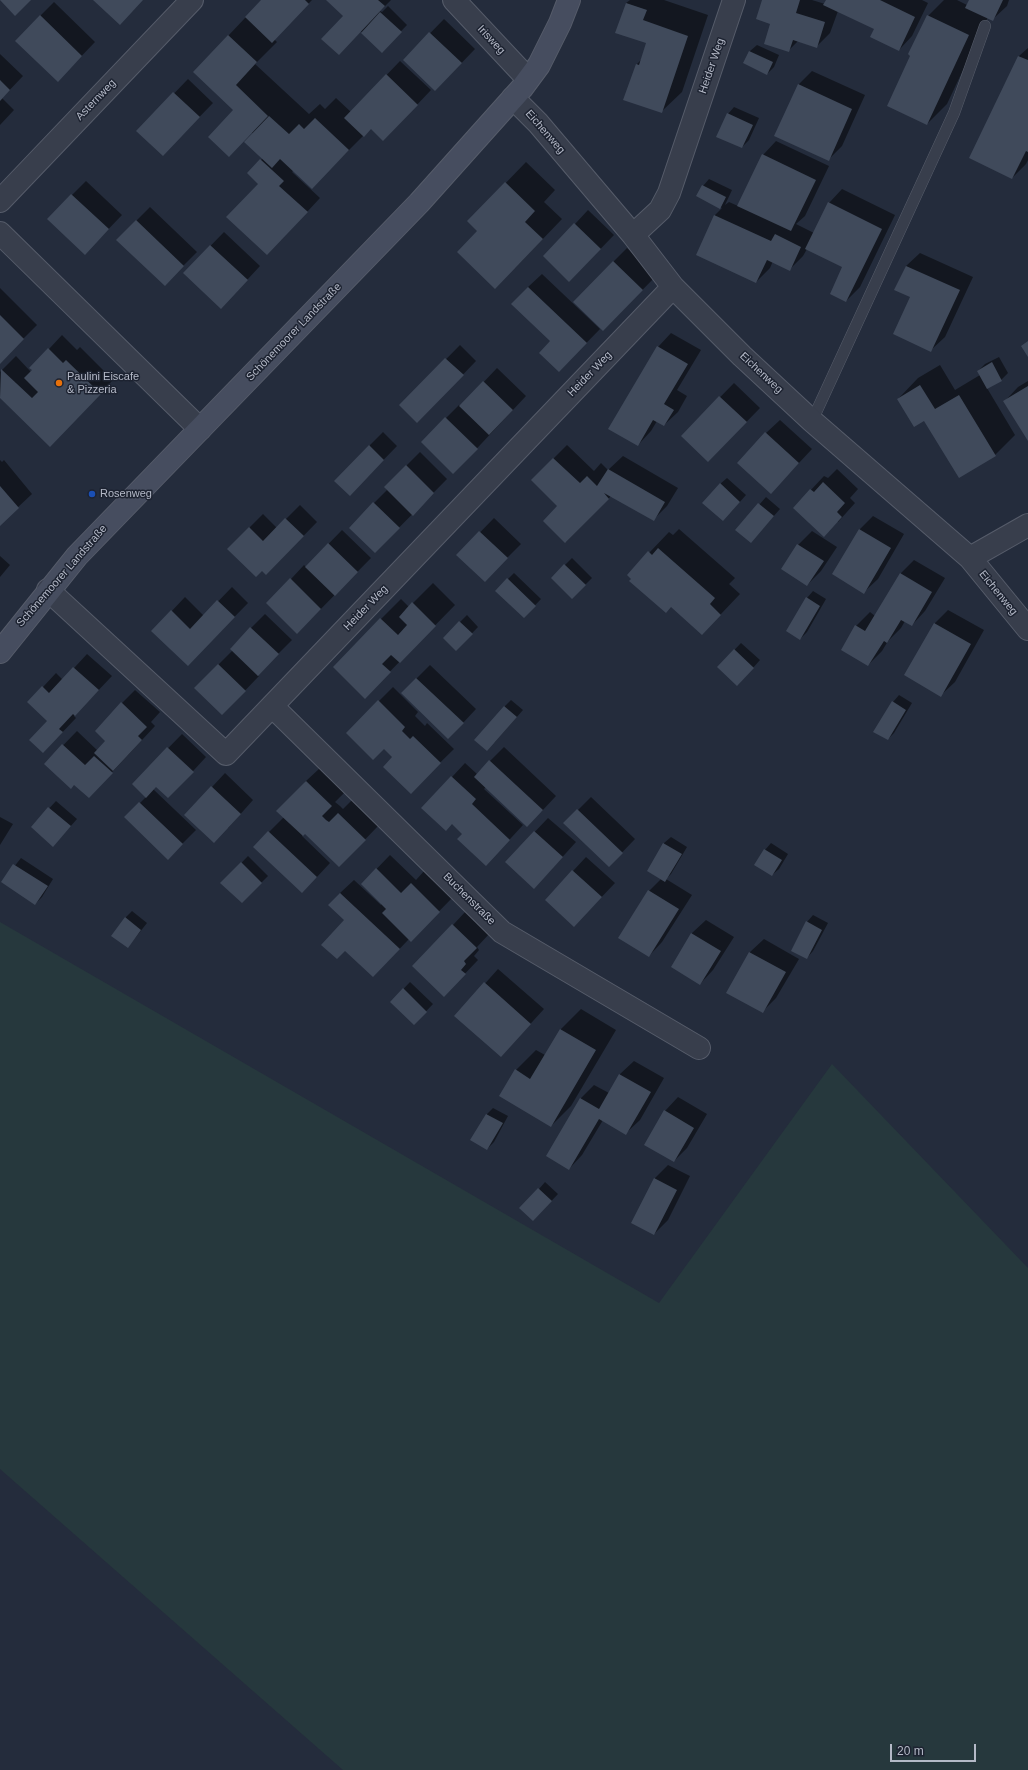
<!DOCTYPE html>
<html>
<head>
<meta charset="utf-8">
<style>
  body { margin:0 }
  #map { position:relative; width:1028px; height:1770px; overflow:hidden; background:#242c3c; font-family:Helvetica,sans-serif }
  canvas { display:block }
  .scale { position:absolute; left:890px; top:1744px; width:86px; height:18px; box-sizing:border-box; border:2px solid #b4b9c7; border-top:0; padding-left:5px; font-size:12px; line-height:14px; white-space:nowrap; color:#b4b9c7; -webkit-text-stroke:3px #1d2331; paint-order:stroke }
</style>
</head>
<body>
<div id="map">
<canvas width="1028" height="1770"></canvas>
<div class="scale">20 m</div>
</div>
<script>
const context = document.querySelector('canvas').getContext('2d');
context.lineJoin = 'round';
function paint(path, color) { context.fillStyle = color; context.fill(path, 'evenodd'); }
function stroke(path, color, width, dash) { context.strokeStyle = color; context.lineWidth = width; context.lineCap = dash ? 'butt' : 'round'; context.setLineDash(dash || []); context.stroke(path); }
function label(font, color, halo, rows, align = 'center') {
  context.font = font + ' Helvetica,sans-serif'; context.lineWidth = 3; context.setLineDash([]); context.textBaseline = 'middle'; context.strokeStyle = halo; context.fillStyle = color; for (const [text, x, y, turn = 0] of rows) {
    context.save(); context.translate(x, y); context.rotate((+turn || 0) * Math.PI / 180); context.textAlign = isNaN(turn) ? turn : align; if (halo) context.strokeText(text, 0, 0); context.fillText(text, 0, 0); context.restore();
  }
}
const green = new Path2D(`
  M0,922L659,1303L832,1064L1028,1268V1770H343L0,1469Z`);
const shadow = new Path2D(`
  M262,0H312L274,39L277,42L255,64L309,114L320,104L325,109L336,98L351,112L400,61L431,90L397,126L371,128L332,167L294,170L292,172L320,198L281,240L259,183L248,173L263,158L253,134L235,110L194,72Z
  M327,0H391L380,11L382,12L388,6L407,25L382,51Z
  M630,0H664L708,15L682,92L661,112L637,64L641,60L647,42L626,3Z
  M763,0H812L825,4L827,0H922L928,3L912,36L899,50L876,29L838,11L830,33L816,47L798,41L788,51L772,24Z
  M944,0H957L967,5L970,0H1009L1007,6L993,19L988,17L947,104L927,124L912,55L928,16Z
  M54,2L95,42L71,67L40,16Z
  M444,19L475,49L449,76L404,60Z
  M757,45L779,55L774,67L767,74L745,63L750,51Z
  M1028,48V160L1026,164L1012,178L970,158L1019,56Z
  M0,54L23,76L2,98L14,110L0,125Z
  M812,71L865,95L842,146L829,159L776,135L799,84Z
  M188,79L213,103L176,141L138,131Z
  M734,107L759,118L749,140L742,147L728,114Z
  M776,141L829,166L805,216L796,224L814,233L829,203L842,189L895,215L860,287L846,301L844,267L807,249L803,256L790,269L773,261L770,268L756,282L697,254L715,215L722,208L697,196L703,186L709,179L732,190L725,205L729,202L738,206L763,155Z
  M526,162L555,190L544,202L562,219L515,268L469,221Z
  M86,181L122,215L98,240L48,219Z
  M150,207L197,252L178,271L136,221Z
  M588,210L614,235L583,267L575,224Z
  M224,232L260,266L234,294L184,273Z
  M627,248L656,276L617,316L613,262Z
  M920,253L973,277L945,337L931,350L911,297L906,266Z
  M542,274L600,329L559,371L551,341L528,287Z
  M0,288L37,325L0,362Z
  M671,333L701,350L677,390L687,396L678,412L664,425L657,421L651,431L638,445L658,347Z
  M62,335L77,350L80,347L113,380L50,445L0,397V372L16,356L31,372L49,349Z
  M460,345L476,361L431,408L401,405Z
  M999,357L1008,373L1001,380L987,388L1015,435L995,455L925,420L898,399L918,378L940,365L955,390L980,375L978,371L985,364Z
  M497,368L526,396L467,459L446,418L459,405L461,406Z
  M1028,381V439L1005,401L1018,387Z
  M734,383L760,408L722,447L682,436Z
  M780,420L812,449L784,479L766,433Z
  M383,432L397,446L363,481L369,446Z
  M567,445L594,471L601,463L608,470L623,456L678,488L667,506L653,520L611,496L566,542L559,506L532,480Z
  M420,452L447,479L375,552L374,503L387,490L385,487Z
  M0,460L2,462L4,460L32,494L0,524Z
  M837,469L858,489L850,498L855,503L838,522L794,508L824,476L828,478Z
  M727,478L746,495L730,513L720,484Z
  M766,497L780,509L757,535L737,530Z
  M300,505L317,522L280,560L262,570L228,549L263,514L277,528Z
  M873,516L904,534L878,579L864,592L859,530Z
  M494,518L521,544L498,567L458,555Z
  M679,529L735,578L729,584L740,594L702,634L671,606L628,575L669,532L673,535Z
  M342,530L371,558L311,619L291,579L304,565L306,567Z
  M812,531L837,547L821,571L807,585L782,568L798,545Z
  M0,556L10,565L0,577Z
  M572,558L592,578L572,598L552,578Z
  M914,560L945,578L925,611L912,625L905,621L901,628L888,641L882,651L868,665L856,626L870,612L875,616L901,573Z
  M514,573L541,599L524,617L496,591Z
  M433,583L455,605L365,697L381,619L401,599L409,607Z
  M232,587L248,603L201,651L153,631L185,597L204,616Z
  M813,591L826,599L807,632L800,639L807,598Z
  M948,610L984,630L955,682L941,695L905,675L935,623Z
  M265,614L292,640L257,675L259,676L236,700L195,688L233,650L231,648Z
  M467,615L478,627L456,650L444,638Z
  M741,643L760,660L744,678L718,667Z
  M87,654L112,676L74,716L76,718L57,738L48,721L43,687L56,673L63,680Z
  M430,665L476,709L462,724L402,693Z
  M393,687L418,712L415,716L425,726L427,723L454,749L410,792L394,757L384,748L347,733Z
  M135,690L160,712L151,722L155,726L89,797L75,783L46,763L77,731L98,751L107,741L122,703Z
  M899,695L912,703L894,733L888,739L893,702Z
  M511,700L523,710L494,743L504,707Z
  M182,734L206,757L182,783L156,786L153,789L196,830L168,858L126,817L146,797L133,784Z
  M504,747L556,796L541,812L486,787L484,789L523,825L499,851L463,834L452,777L465,763L477,774Z
  M320,768L345,792L335,802L340,806L343,809L352,800L379,825L353,852L305,833L302,836L330,863L316,878L254,847L284,817L306,781Z
  M225,773L253,800L228,828L212,787Z
  M591,797L635,839L609,866L565,823Z
  M56,801L77,819L53,846L32,827Z
  M0,817L13,824L0,845Z
  M548,818L576,842L547,874L506,862Z
  M671,837L687,847L671,874L666,879L692,895L662,942L649,956V891L661,879L648,871L664,843Z
  M771,843L788,854L779,869L772,875L765,850Z
  M390,855L416,880L425,870L453,897L411,940L409,939L387,962L340,893L354,880L381,905L382,903L362,884Z
  M248,856L268,876L242,902L222,883Z
  M586,857L615,883L574,926L573,871Z
  M21,858L53,879L42,897L35,904L2,882Z
  M132,911L147,923L128,947L125,918Z
  M466,911L490,933L477,947L479,950L474,956L478,960L457,982L453,925Z
  M813,915L828,923L813,951L807,958V922Z
  M706,920L734,937L713,970L700,984L672,967L692,933Z
  M764,939L799,959L776,998L762,1012L728,992L750,952Z
  M498,969L544,1009L501,1056L456,1016Z
  M410,982L433,1004L414,1024L391,1002Z
  M581,1009L616,1030L571,1106L551,1126L516,1070L536,1050L545,1055L561,1029Z
  M634,1061L664,1078L640,1120L626,1133L603,1120L582,1155L569,1169L547,1156L581,1098L594,1085L609,1093L620,1074Z
  M678,1097L707,1114L687,1148L674,1161L665,1111Z
  M493,1108L508,1116L494,1142L487,1149V1114Z
  M668,1165L690,1176L668,1220L654,1234V1179Z
  M545,1182L558,1194L540,1213L539,1189Z`);
const building = new Path2D(`
  M0,0H31L15,16Z
  M93,0H143L120,25Z
  M261,0H305L309,4L272,43L245,17Z
  M326,0H378L385,6L339,55L321,39L343,16Z
  M762,0H800L796,13L825,22L817,48L793,40L789,52L764,44L770,24L756,19Z
  M826,0H880L915,17L899,51L870,37L874,29L823,5Z
  M969,0H1003L993,21L965,8Z
  M626,3L647,10L643,20L688,36L662,113L623,100L636,64L639,65L646,43L615,33Z
  M380,12L402,32L382,53L361,33Z
  M40,15L82,56L58,82L15,41Z
  M927,15L969,35L927,125L887,106L910,56L908,54Z
  M429,32L462,63L435,91L403,60Z
  M228,35L257,62L236,85L268,116L229,157L208,137L233,110L193,72Z
  M749,51L773,62L767,75L743,63Z
  M1018,56L1028,60V152L1026,151L1012,179L969,158Z
  M386,74L418,105L383,141L371,129L364,137L344,118Z
  M0,80L10,90L0,101Z
  M798,84L852,109L829,161L774,136Z
  M173,92L200,117L163,156L136,131Z
  M727,113L753,125L742,148L716,137Z
  M269,116L289,134L299,124L304,129L315,118L349,150L312,189L280,159L272,168L244,142Z
  M762,154L816,180L791,231L737,206Z
  M260,159L284,181L279,186L308,212L267,255L226,217L258,184L247,173Z
  M505,182L535,211L525,222L543,239L495,289L457,252L477,231L467,221Z
  M702,185L726,197L720,209L696,196Z
  M71,194L109,229L85,255L47,219Z
  M828,202L882,229L846,302L830,294L842,267L805,249Z
  M714,215L771,241L775,234L801,247L790,271L767,260L756,283L696,255Z
  M136,220L184,266L165,286L116,240Z
  M574,223L601,249L569,282L543,256Z
  M210,245L248,280L221,309L183,273Z
  M613,261L643,290L603,331L573,302Z
  M906,266L960,290L931,352L893,334L910,297L894,290Z
  M528,287L587,343L559,372L539,353L550,341L511,304Z
  M0,315L24,339L0,364Z
  M1028,341V357L1021,346Z
  M657,346L688,364L664,404L674,410L664,426L653,420L638,446L608,429Z
  M48,348L63,363L66,360L101,394L50,447L0,398L1,369L32,398L38,392L24,378L32,370L29,368Z
  M445,358L464,375L417,423L399,405Z
  M992,362L1002,381L987,389L977,371Z
  M483,381L513,410L489,435L459,406Z
  M920,385L935,409L959,395L996,456L959,478L924,421L914,427L897,399Z
  M1028,386V441L1003,401Z
  M719,396L747,422L708,462L681,436Z
  M445,417L478,449L453,474L421,442Z
  M765,432L799,463L771,494L737,463Z
  M369,445L384,460L350,496L334,481Z
  M553,458L580,483L587,476L597,486L608,469L665,502L654,521L604,493L609,499L565,543L543,521L557,506L531,480Z
  M406,465L434,493L413,516L384,487Z
  M823,482L845,503L837,512L842,517L824,537L793,508L810,489L814,492Z
  M720,483L740,502L723,521L702,503Z
  M0,486L19,508L0,526Z
  M373,502L400,528L375,553L349,528Z
  M758,503L774,516L751,543L735,530Z
  M285,518L304,536L266,575L262,571L256,577L227,549L249,527L263,541Z
  M859,529L891,548L864,594L832,574Z
  M479,531L508,558L485,582L456,555Z
  M328,543L358,572L335,596L305,567Z
  M797,544L824,561L807,586L781,569Z
  M658,548L715,598L710,604L721,615L702,635L671,607L666,613L629,581L631,579L627,575L648,551L652,555Z
  M564,564L586,585L572,599L551,578Z
  M900,573L932,592L912,626L901,620L887,643L884,641L868,666L841,650L855,625L865,631Z
  M290,578L321,609L297,634L266,603Z
  M507,578L536,606L524,618L495,591Z
  M806,597L820,606L800,640L786,631Z
  M217,600L235,617L188,666L151,631L171,610L190,629Z
  M412,602L436,626L400,663L391,655L382,664L391,672L365,699L333,667L380,618L398,635L407,625L399,617Z
  M459,621L473,634L456,651L443,638Z
  M934,623L971,644L941,697L904,675Z
  M250,627L279,654L258,676L230,649Z
  M734,649L754,668L737,686L717,667Z
  M218,664L246,691L222,715L194,688Z
  M73,667L99,690L75,716L73,714L59,729L63,732L43,753L29,740L47,721L27,702L42,686L49,693Z
  M416,678L464,723L448,739L401,693Z
  M378,700L405,727L402,731L410,739L413,736L441,763L411,794L383,767L392,757L384,749L373,760L346,733Z
  M892,701L906,710L888,740L873,732Z
  M121,702L147,727L138,736L142,740L113,771L94,753L105,741L95,731Z
  M504,706L517,717L487,751L474,740Z
  M62,744L85,765L94,756L113,773L89,798L74,785L71,789L44,764Z
  M167,747L194,772L168,798L156,787L146,798L132,784Z
  M489,760L543,810L527,827L474,777Z
  M451,776L476,799L472,804L510,840L486,866L457,839L462,834L452,824L446,831L421,808Z
  M306,781L332,806L322,816L326,820L329,822L338,813L366,840L339,867L305,834L303,836L276,811Z
  M211,786L241,814L214,843L184,815Z
  M139,802L183,844L168,860L124,817Z
  M48,807L71,826L53,847L31,827Z
  M577,809L623,853L609,867L563,823Z
  M268,831L317,877L302,893L253,847Z
  M534,831L563,857L534,889L505,862Z
  M663,843L682,854L665,882L647,871Z
  M764,849L782,860L772,876L754,865Z
  M241,862L262,883L242,903L220,883Z
  M13,864L48,886L35,905L1,882Z
  M376,868L401,893L411,883L440,912L411,942L382,913L386,909L361,884Z
  M572,870L602,897L574,927L545,900Z
  M648,890L679,909L649,957L618,938Z
  M340,893L400,949L373,977L345,951L337,959L321,945L344,920L328,905Z
  M125,917L141,930L128,948L111,936Z
  M806,921L822,930L807,959L791,951Z
  M452,924L477,948L464,961L466,964L461,970L466,974L444,997L412,966Z
  M691,933L721,951L700,985L671,967Z
  M749,952L786,972L763,1013L726,993Z
  M484,982L531,1024L501,1057L454,1016Z
  M403,988L427,1012L414,1025L390,1002Z
  M560,1029L596,1050L551,1127L499,1096L515,1069L530,1079Z
  M619,1074L651,1092L626,1135L599,1119L569,1170L546,1156L580,1098L599,1109Z
  M664,1110L694,1128L674,1162L644,1145Z
  M486,1114L503,1123L487,1150L470,1140Z
  M654,1178L677,1190L654,1235L631,1223Z
  M538,1188L552,1201L533,1221L519,1208Z`);
const lane = new Path2D(`
  M812,421L954,113L985,26`);
const street = new Path2D(`
  M454,0L528,79
  M513,98L538,123L633,235L673,287L742,356L812,421L970,558L1028,629
  M0,201L192,0
  M0,233L200,429
  M633,235L660,210L669,193L734,0
  M970,558L1028,525
  M48,590L226,754L673,287
  M272,706L502,932L699,1048`);
const secondary = new Path2D(`
  M0,652L77,556L419,203L522,88L539,65L560,23L569,0`);
const markers = [
  [59,383,4,"#e8710a"],
  [92,494,4,"#1a4fb4"]
];
const streetNames = [
  ["Irisweg",491,40,47],
  ["Heider Weg",712,66,-71],
  ["Asternweg",96,100,-46],
  ["Eichenweg",545,132,49],
  ["Schönemoorer Landstraße",294,332,-46],
  ["Eichenweg",761,373,43],
  ["Heider Weg",590,374,-46],
  ["Schönemoorer Landstraße",62,576,-49],
  ["Eichenweg",998,593,51],
  ["Heider Weg",366,608,-46],
  ["Buchenstraße",469,899,45]
];
const poiNames = [
  ["Paulini Eiscafe",67,377],
  ["& Pizzeria",67,390],
  ["Rosenweg",100,494]
];
paint(green, '#26383d');
paint(shadow, '#0007');
paint(building, '#404a5b');
stroke(lane, '#565c6a', 12);
stroke(street, '#565c6a', 24);
stroke(secondary, '#565c6a', 24);
stroke(lane, '#383e4c', 11);
stroke(street, '#383e4c', 22);
stroke(secondary, '#464d5f', 22);
for (const [x, y, r, color] of markers) { const dot = new Path2D(); dot.arc(x, y, r, 0, 2 * Math.PI); context.fillStyle = color; context.fill(dot); stroke(dot, '#1d2331', 1.5); }
label('11px', '#b4b9c7', '#1d2331', streetNames);
label('11px', '#b4b9c7', '#1d2331', poiNames, 'left');
</script>
</body>
</html>
